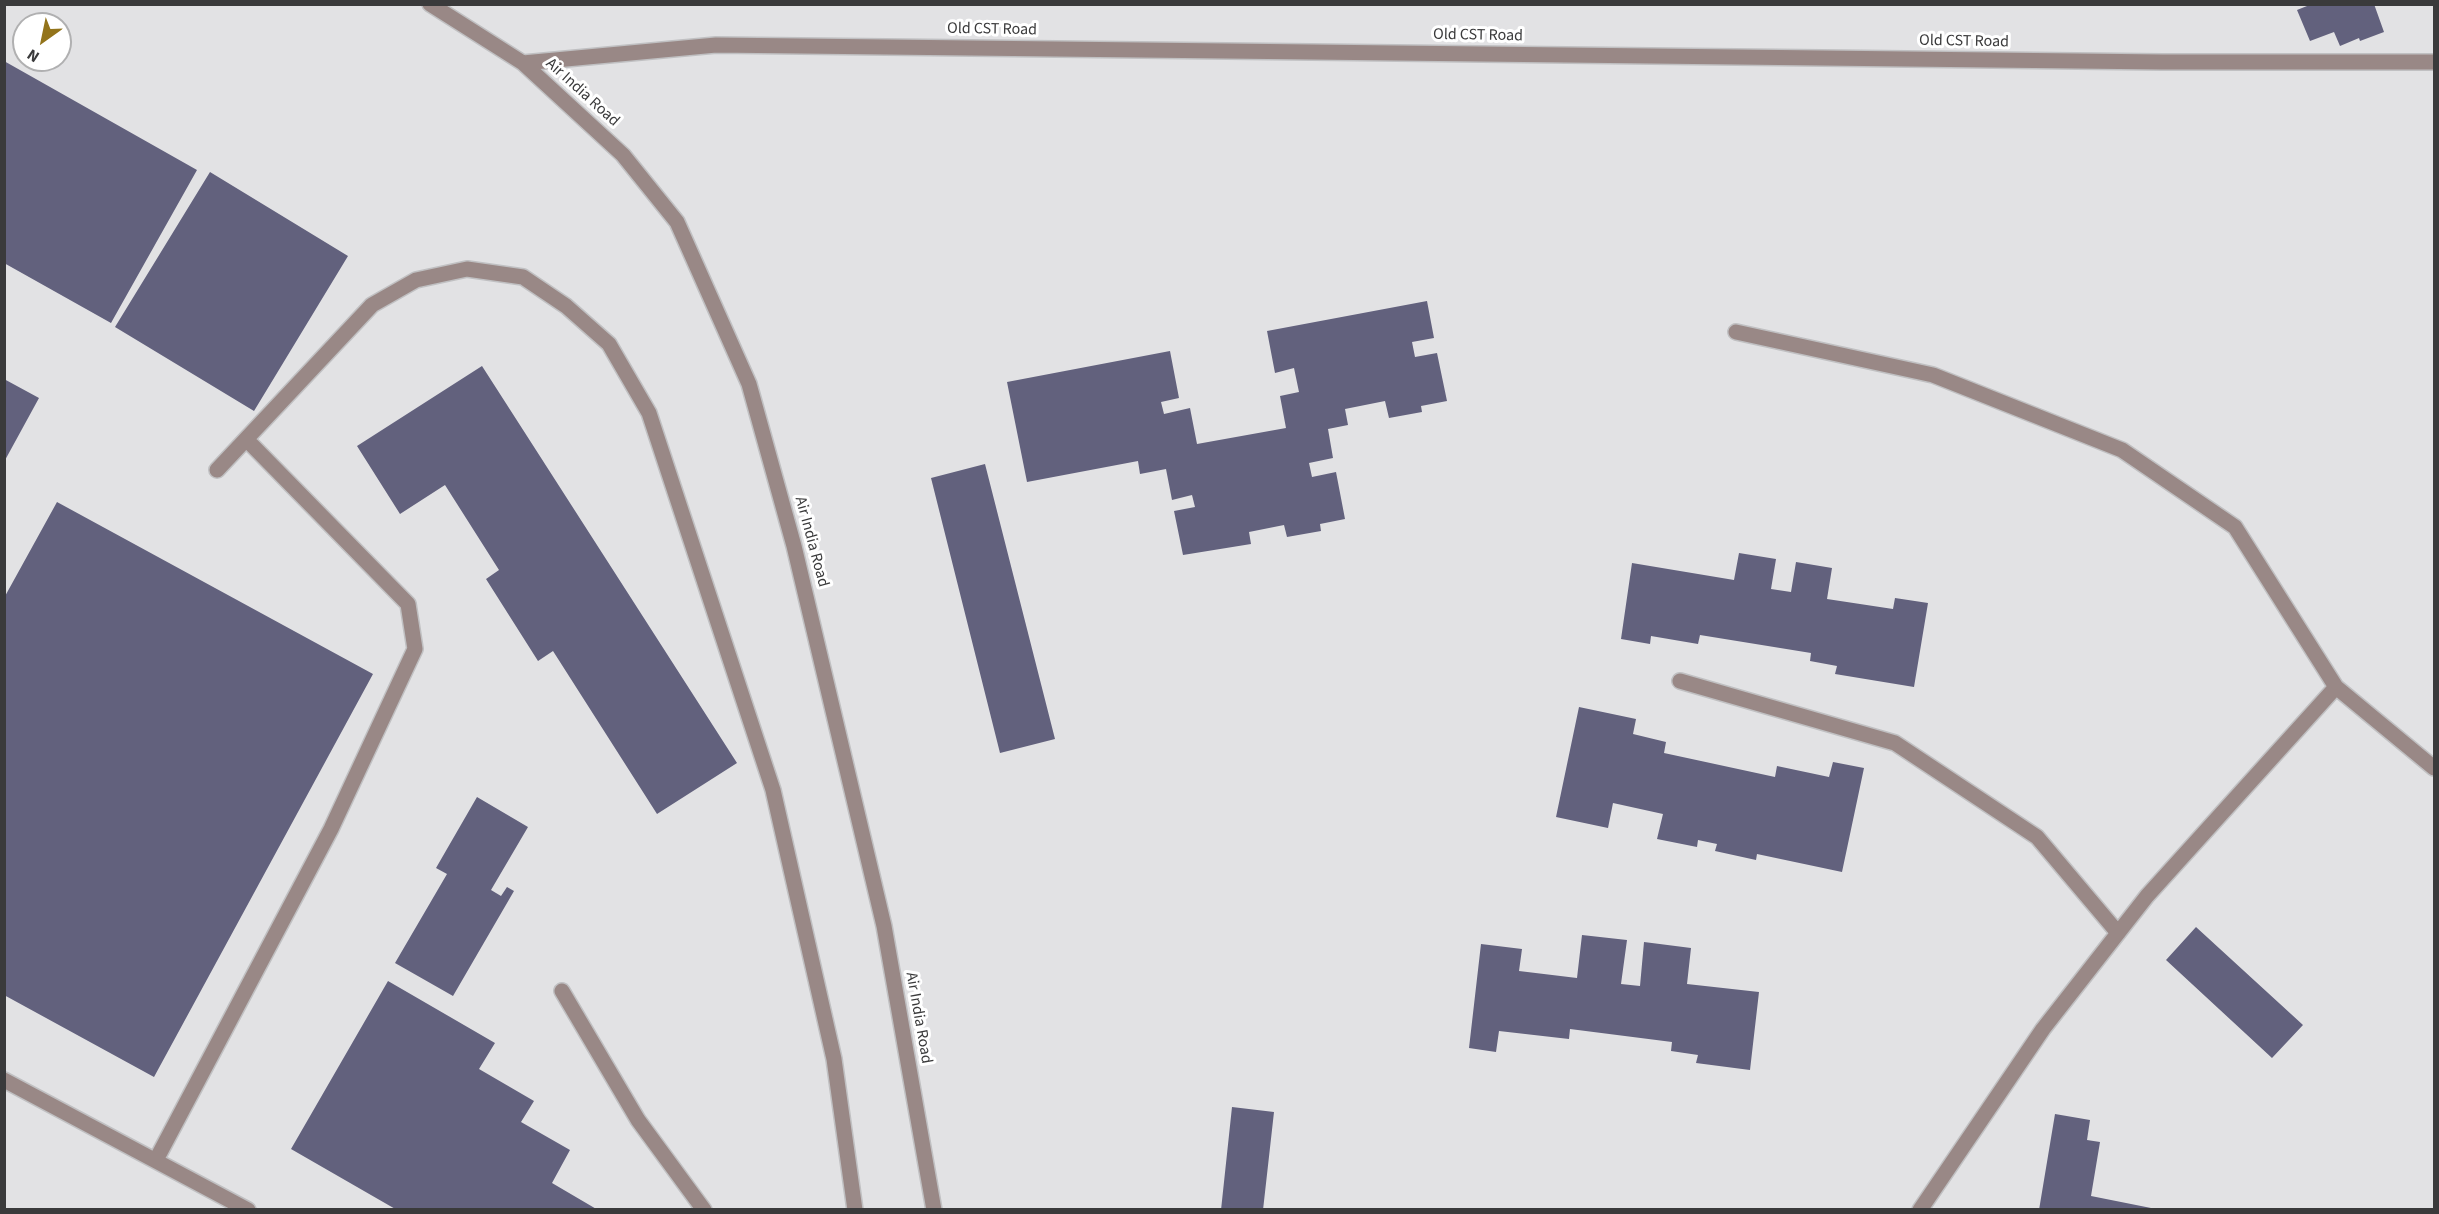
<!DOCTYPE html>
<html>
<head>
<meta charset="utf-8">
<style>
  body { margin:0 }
  #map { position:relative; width:2439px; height:1214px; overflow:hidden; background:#e2e2e4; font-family:"Source Sans 3",sans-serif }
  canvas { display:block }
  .frame { position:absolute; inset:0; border:6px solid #3a3a3b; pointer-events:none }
  .north { position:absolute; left:12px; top:12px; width:60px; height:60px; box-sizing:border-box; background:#fff; border:2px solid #b0b0b1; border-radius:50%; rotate:213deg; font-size:16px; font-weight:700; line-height:24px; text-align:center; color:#3a3a3b }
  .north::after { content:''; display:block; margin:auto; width:21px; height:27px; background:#93741b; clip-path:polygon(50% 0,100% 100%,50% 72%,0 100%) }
</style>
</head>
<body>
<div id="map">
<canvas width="2439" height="1214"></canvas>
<div class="frame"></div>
<div class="north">N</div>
</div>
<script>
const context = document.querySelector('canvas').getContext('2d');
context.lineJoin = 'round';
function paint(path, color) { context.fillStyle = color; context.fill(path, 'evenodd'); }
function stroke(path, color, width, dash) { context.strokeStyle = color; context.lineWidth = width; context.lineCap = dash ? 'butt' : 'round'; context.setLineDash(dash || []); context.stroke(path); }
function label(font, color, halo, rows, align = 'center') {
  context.font = font + ' "Source Sans 3",sans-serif'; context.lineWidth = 6; context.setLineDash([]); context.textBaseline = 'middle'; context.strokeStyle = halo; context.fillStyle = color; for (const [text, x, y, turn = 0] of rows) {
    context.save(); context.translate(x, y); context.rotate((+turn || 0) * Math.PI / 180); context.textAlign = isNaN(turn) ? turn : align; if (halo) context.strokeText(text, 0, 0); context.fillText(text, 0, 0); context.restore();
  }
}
const building = new Path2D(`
  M2306,4H2374L2384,32L2360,41L2359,38L2340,46L2334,32L2310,41L2297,10L2307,6Z
  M4,61L197,170L111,323L4,263Z
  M210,172L348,256L254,411L115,327Z
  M1427,301L1434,338L1412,342L1415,357L1437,353L1447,401L1421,406L1422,412L1389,418L1385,401L1345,409L1348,425L1328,429L1333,458L1309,463L1312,477L1336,472L1345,519L1320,524L1321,531L1287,537L1284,525L1249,532L1251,544L1183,555L1174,511L1195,507L1192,495L1172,500L1166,469L1140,474L1138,461L1027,482L1007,382L1170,351L1179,398L1161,402L1164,414L1190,408L1197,444L1286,428L1280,396L1299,392L1294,368L1275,373L1267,331Z
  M482,366L737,763L657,814L553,651L538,661L486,579L499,570L445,485L400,514L357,446Z
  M4,379L39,398L4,462Z
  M985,464L1055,739L1000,753L931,478Z
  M57,502L373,674L154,1077L4,995V598Z
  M1739,553L1776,559L1771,589L1791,592L1796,562L1832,568L1827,599L1893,609L1895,598L1928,603L1914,687L1835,674L1837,666L1810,661L1811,653L1700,635L1698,644L1651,636L1650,644L1621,639L1632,563L1734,580Z
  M1579,707L1636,719L1633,734L1666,742L1664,753L1775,777L1777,766L1829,777L1833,762L1864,768L1842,872L1757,854L1756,860L1715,851L1717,844L1698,840L1697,847L1657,839L1663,814L1613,803L1608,828L1556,817Z
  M477,797L528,827L491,890L501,896L507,887L514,891L453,996L395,963L447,874L436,868Z
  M2196,927L2303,1025L2272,1058L2166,960Z
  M1582,935L1627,940L1621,984L1640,986L1644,942L1691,948L1687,984L1759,992L1750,1070L1696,1063L1698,1055L1671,1051L1672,1042L1570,1029L1569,1039L1499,1031L1496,1052L1469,1048L1481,944L1522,949L1519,971L1577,978Z
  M388,981L495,1043L479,1069L534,1101L521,1122L570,1150L552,1183L598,1210H397L291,1149Z
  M1232,1107L1274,1112L1263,1210H1221Z
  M2055,1114L2090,1120L2087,1140L2100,1142L2091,1196L2161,1210H2039Z`);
const minor = new Path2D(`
  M430,4L523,63L623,155L677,222L749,384L794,546L884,926L934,1210
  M523,63L716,45L2162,62H2434
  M1736,332L1933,375L2122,450L2235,527L2336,687
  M217,470L372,305L416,280L467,269L523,277L566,306L609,344L649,413L773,790L834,1059L855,1210
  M1680,681L1895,743L2037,837L2118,933
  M562,991L638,1120L704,1210
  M4,1080L248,1210
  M156,1160L331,829L415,649L408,604L246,439
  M1920,1210L2043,1029L2147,896L2336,687L2434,768`);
const streetNames = [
  ["Old CST Road",992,30,1],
  ["Old CST Road",1478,36,1],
  ["Old CST Road",1964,42,1],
  ["Air India Road",582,93,42],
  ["Air India Road",811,542,75],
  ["Air India Road",918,1018,80]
];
paint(building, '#62617d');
stroke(minor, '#c0c0c2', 18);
stroke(minor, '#998886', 15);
label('16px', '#3a3a3b', '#fff', streetNames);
</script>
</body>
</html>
